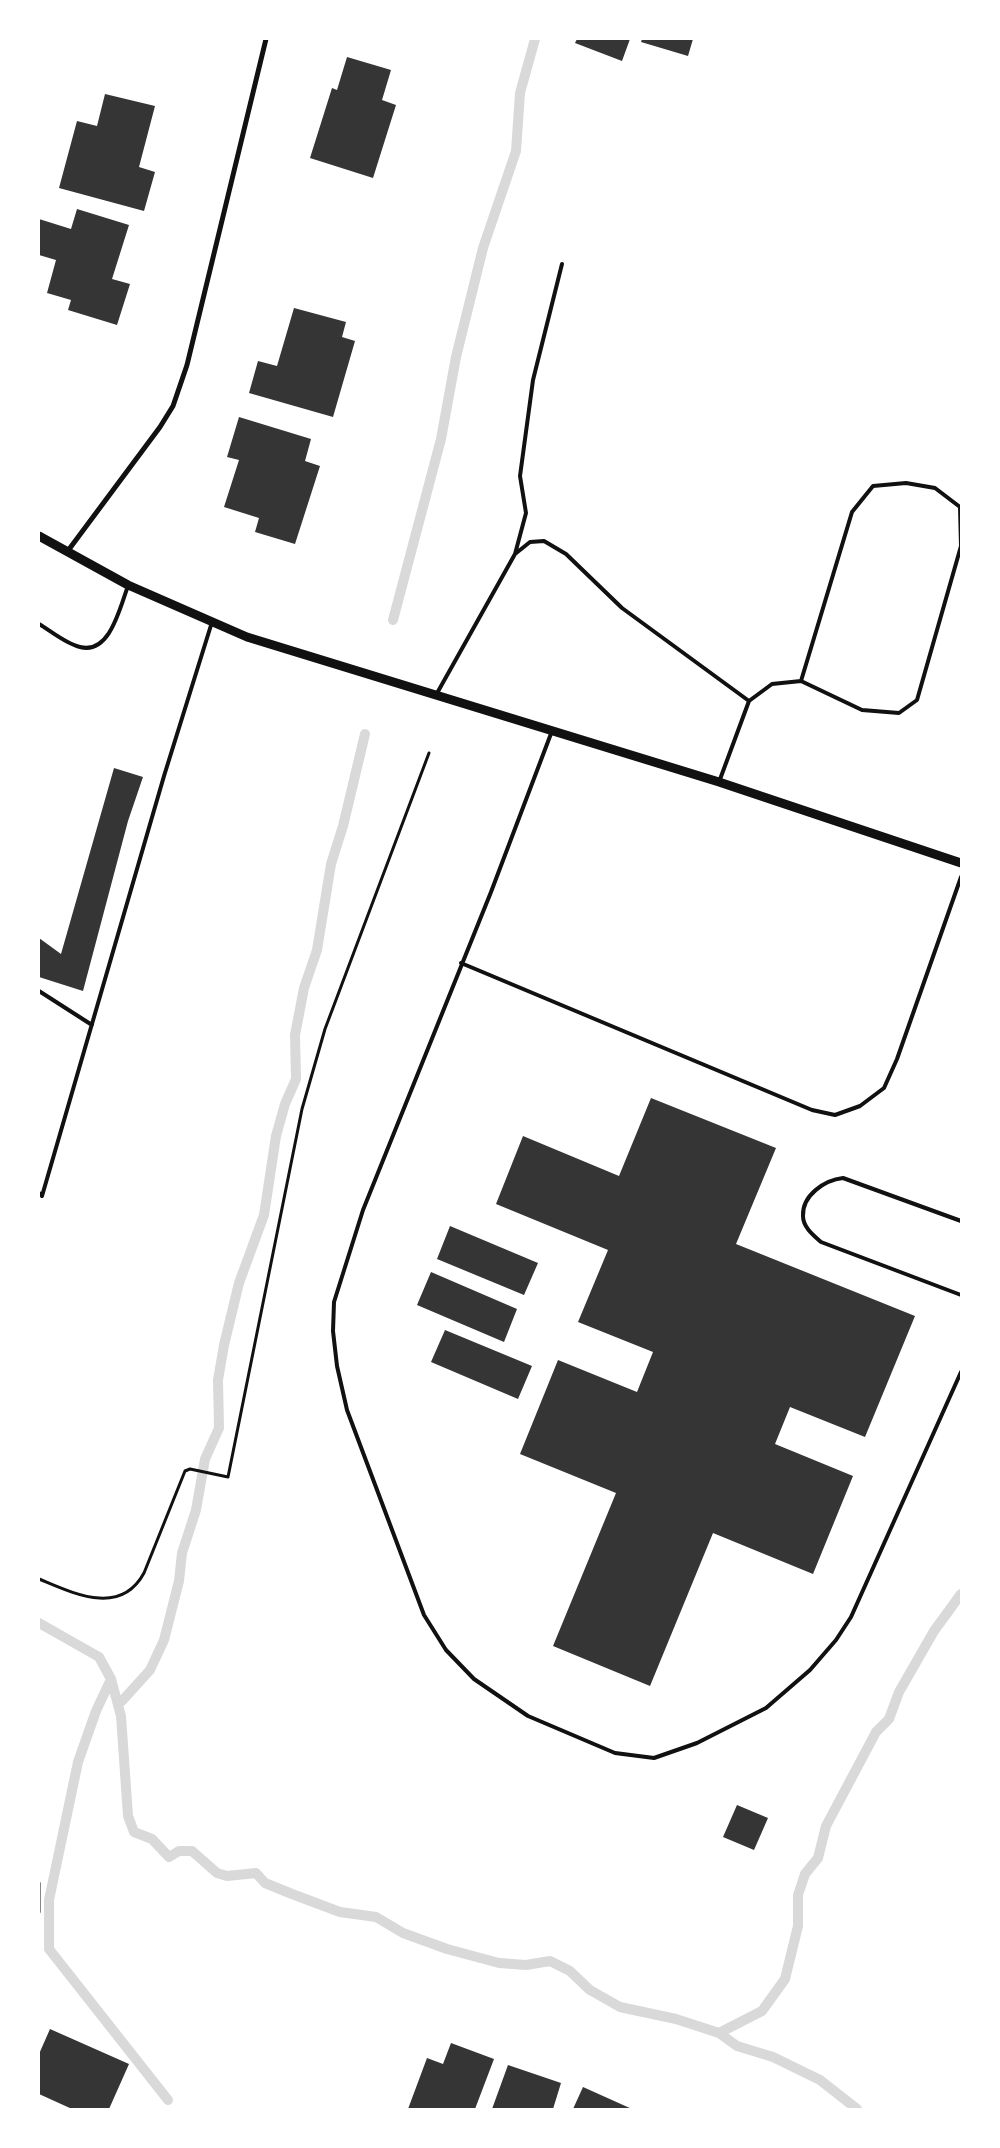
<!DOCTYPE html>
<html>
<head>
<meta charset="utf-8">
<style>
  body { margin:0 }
  #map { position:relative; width:1000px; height:2148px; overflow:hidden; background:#fff; font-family:"DM Sans",sans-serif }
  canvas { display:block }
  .frame { position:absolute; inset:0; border:40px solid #fff; pointer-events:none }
</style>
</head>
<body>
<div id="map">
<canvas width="1000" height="2148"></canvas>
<div class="frame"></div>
</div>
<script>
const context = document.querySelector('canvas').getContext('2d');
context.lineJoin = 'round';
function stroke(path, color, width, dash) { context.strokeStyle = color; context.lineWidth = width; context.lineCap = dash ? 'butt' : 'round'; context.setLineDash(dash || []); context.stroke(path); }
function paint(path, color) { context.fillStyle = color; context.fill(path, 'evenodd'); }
const stream = new Path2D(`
  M393,620L441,439L456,357L483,248L516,151L520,93L535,39
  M39,1623L99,1657L111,1679L121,1716L128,1816L134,1832L152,1839L169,1857L179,1851H192L217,1873L227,1876L256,1873L265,1883L292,1894L340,1912L376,1917L403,1933L447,1949L499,1963L526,1965L550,1961L570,1971L590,1990L620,2007L676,2019L719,2033L737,2046L773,2057L820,2080L857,2109
  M111,1679L96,1711L78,1762L49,1900V1949L168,2100
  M117,1701H122L150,1670L164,1640L179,1581L182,1553L196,1510L205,1459L219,1428L218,1380L224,1345L239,1283L264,1215L276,1136L285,1104L296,1079L295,1035L304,988L317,950L331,864L343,826L365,734
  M719,2033L762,2011L785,1979L798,1926V1895L805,1874L818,1858L826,1826L876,1732L889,1719L899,1692L934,1631L961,1594`);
const building = new Path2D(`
  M577,39H630L622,61L575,43Z
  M642,39H693L688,56L641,42Z
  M347,57L391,70L382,100L396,105L373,178L310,158L332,88L337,90Z
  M105,94L155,106L139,167L155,172L144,211L59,188L77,121L97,126Z
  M77,209L129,225L112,279L130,284L117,325L68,310L71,300L47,293L56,260L39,255V219L71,229Z
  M294,308L346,322L342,337L355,341L333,417L249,393L258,361L277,366Z
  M239,417L311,439L305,461L320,466L295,544L255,532L259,518L224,507L239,460L227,457Z
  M114,768L143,777L128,821L83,991L39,977V938L61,954Z
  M651,1098L776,1148L736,1244L915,1316L865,1437L790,1407L775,1444L853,1476L813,1574L713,1533L650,1686L553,1646L616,1493L520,1454L558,1360L637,1392L653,1352L578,1322L608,1250L496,1204L523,1136L619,1176Z
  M450,1226L538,1263L524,1295L437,1259Z
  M431,1272L517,1309L504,1342L417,1305Z
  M445,1330L532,1366L518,1399L431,1362Z
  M737,1805L768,1818L754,1850L723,1837Z
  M50,2029L129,2064L109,2109H72L39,2094V2054Z
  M451,2043L494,2059L475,2109H408L427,2058L443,2064Z
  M508,2065L561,2083L553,2109H492Z
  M583,2087L632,2109H573Z`);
const path = new Path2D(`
  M39,1579C73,1593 120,1617 144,1573L185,1471L190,1469L228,1477L302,1109L325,1029L429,753
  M39,1883V1912`);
const service = new Path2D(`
  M515,554L530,542L544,541L566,554L622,608L749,701L719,782
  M39,624C51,631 66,644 80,647C110,655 120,607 128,586
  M436,695L515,554L526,513L520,476L533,380L562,264
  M749,701L772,684L801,681L852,512L873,486L906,483L935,488L960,507L961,546L917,700L899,713L862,710L801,681
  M552,731L491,892L363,1210L334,1302L333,1331L337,1366L347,1410L424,1615L446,1650L474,1679L528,1716L615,1753L654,1758L697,1743L766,1708L810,1670L836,1640L851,1617L961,1372
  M461,963L812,1110L835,1115L860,1106L884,1088L897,1059L961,877
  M39,991L92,1025
  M39,1193L42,1196L164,776L212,622
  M961,1221L843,1178C825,1180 802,1195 803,1216C803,1227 813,1235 821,1242L961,1295`);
const minor = new Path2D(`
  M67,552L160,427L173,406L187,365L266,39`);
const tertiary = new Path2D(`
  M39,536L128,585L247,637L719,782L961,863`);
stroke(stream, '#d9d9d9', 10);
paint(building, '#353535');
stroke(path, '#111', 3);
stroke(service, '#111', 4);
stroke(minor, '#111', 5);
stroke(tertiary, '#111', 9);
</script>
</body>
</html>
